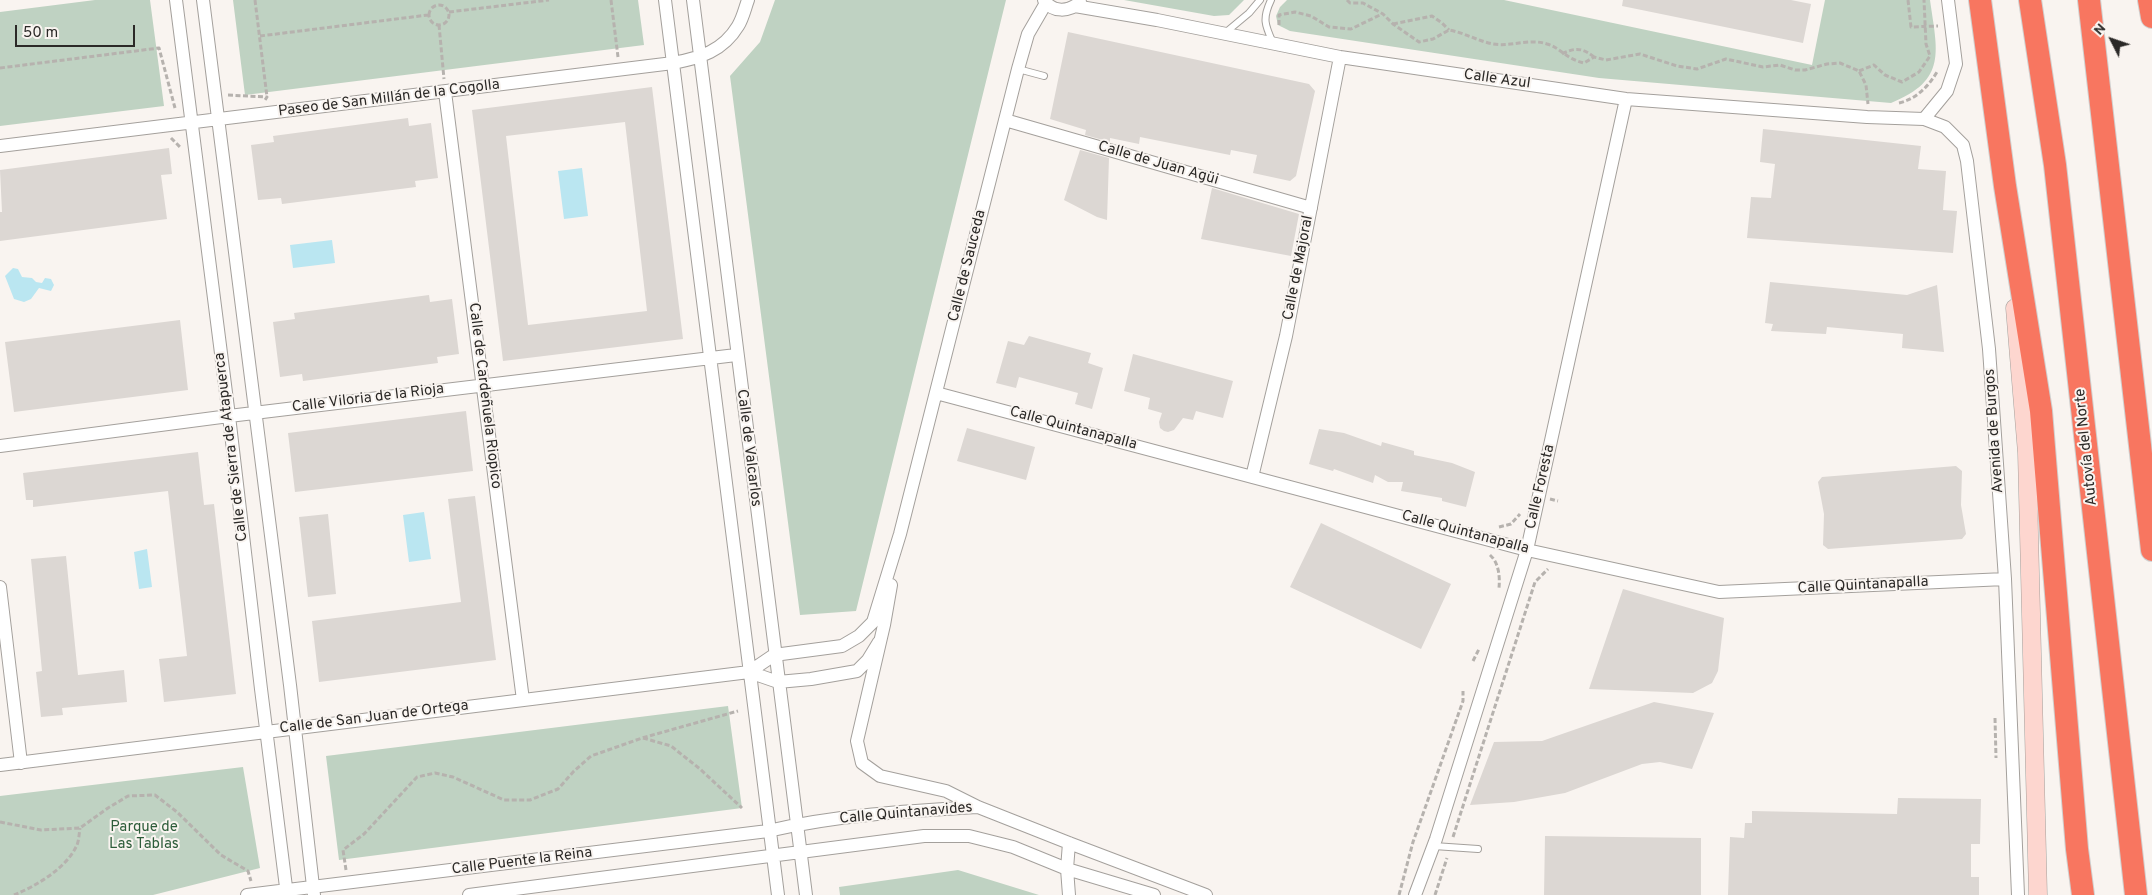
<!DOCTYPE html>
<html>
<head>
<meta charset="utf-8">
<style>
  body { margin:0 }
  #map { position:relative; width:2152px; height:895px; overflow:hidden; background:#f9f4f0; font-family:Overpass,sans-serif }
  canvas { display:block }
  .north { position:absolute; left:2087px; top:15px; width:50px; height:50px; -webkit-text-stroke:4px #f9f4f0; paint-order:stroke; rotate:311deg; font-size:14px; font-weight:700; line-height:20px; text-align:center; color:#2b2927 }
  .north::after { content:''; display:block; margin:auto; width:18px; height:22px; background:#2b2927; clip-path:polygon(50% 0,100% 100%,50% 72%,0 100%) }
  .scale { position:absolute; left:15px; top:25px; width:120px; height:22px; box-sizing:border-box; border:2px solid #2b2927; border-top:0; padding-left:6px; font-size:15px; line-height:18px; white-space:nowrap; color:#2b2927; -webkit-text-stroke:4px #f9f4f0; paint-order:stroke }
</style>
</head>
<body>
<div id="map">
<canvas width="2152" height="895"></canvas>
<div class="north">N</div>
<div class="scale">50 m</div>
</div>
<script>
const context = document.querySelector('canvas').getContext('2d');
context.lineJoin = 'round';
function paint(path, color) { context.fillStyle = color; context.fill(path, 'evenodd'); }
function stroke(path, color, width, dash) { context.strokeStyle = color; context.lineWidth = width; context.lineCap = dash ? 'butt' : 'round'; context.setLineDash(dash || []); context.stroke(path); }
function label(font, color, halo, rows, align = 'center') {
  context.font = font + ' Overpass,sans-serif'; context.lineWidth = 4; context.setLineDash([]); context.textBaseline = 'middle'; context.strokeStyle = halo; context.fillStyle = color; for (const [text, x, y, turn = 0] of rows) {
    context.save(); context.translate(x, y); context.rotate((+turn || 0) * Math.PI / 180); context.textAlign = isNaN(turn) ? turn : align; if (halo) context.strokeText(text, 0, 0); context.fillText(text, 0, 0); context.restore();
  }
}
const green = new Path2D(`
  M95,0H150L164,106L0,126V12Z
  M233,0H638L644,45L245,95Z
  M775,0H1006L856,611L800,615L730,76L760,42Z
  M1124,0H1244L1229,15L1214,16Z
  M1287,0H1504L1812,65L1825,0H1930C1937,51 1948,80 1891,103L1599,78L1290,31L1278,25L1276,16L1280,7Z
  M728,706L742,808L339,860L326,756Z
  M243,767L260,868L153,895H0V796Z
  M958,870L1039,895H840L839,887Z`);
const water = new Path2D(`
  M582,168L588,216L564,219L558,171Z
  M332,240L335,263L293,268L290,245Z
  M13,268L18,269L22,277L32,278L36,282L42,283L45,278L51,279L54,285L51,291L39,288L31,299L24,302L14,299L5,276Z
  M424,512L431,559L409,562L403,515Z
  M147,549L152,587L139,589L134,552Z`);
const building = new Path2D(`
  M1623,0H1791L1811,4L1803,43L1622,6Z
  M1068,32L1309,84L1315,91L1296,176L1290,181L1253,173L1257,155L1231,150L1230,155L1140,137L1139,144L1110,138V142L1085,135L1086,130L1050,119Z
  M652,87L683,339L503,361L472,110ZM625,122L647,311L528,325L506,136Z
  M408,118L409,126L431,123L438,178L415,181L416,187L282,204L281,198L258,200L251,145L274,142L273,136Z
  M1763,129L1921,146L1918,169L1946,171L1943,210L1957,211L1953,253L1747,238L1751,197L1771,198L1775,164L1760,162Z
  M169,148L172,174L161,175L167,219L0,241V212H2L0,170Z
  M1080,150L1109,158L1107,220L1097,217L1064,200Z
  M1212,188L1299,214L1291,256L1201,239Z
  M1770,282L1907,295L1937,285L1944,352L1902,348L1903,334L1827,327L1826,334L1771,331L1773,324L1765,323Z
  M429,295L430,302L452,299L459,354L437,357L438,363L303,381L302,374L280,377L273,322L295,319L294,313Z
  M180,320L188,390L14,412L5,342Z
  M1029,336L1091,353L1088,363L1103,368L1092,409L1075,404L1078,393L1019,377L1016,388L996,383L1008,341L1024,345Z
  M1133,354L1233,381L1223,418L1196,411L1193,420L1183,418L1174,430L1168,432L1164,431L1160,428L1159,422L1162,413L1148,409L1150,398L1124,391Z
  M466,411L473,471L295,492L288,433Z
  M967,428L1035,447L1026,480L957,461Z
  M1319,429L1344,433L1381,446L1382,442L1414,451V455L1452,463L1475,472L1466,507L1442,501V498L1401,491L1403,482H1388L1375,475L1373,483L1334,469L1333,471L1309,464Z
  M198,452L204,505L214,504L236,694L164,702L159,659L187,656L168,491L33,507V500H26L23,473Z
  M1956,466L1962,471L1961,505L1966,534L1962,539L1828,549L1823,545L1824,514L1818,482L1822,477Z
  M475,496L496,660L319,682L312,621L461,602L448,499Z
  M328,514L336,594L308,597L299,517Z
  M1321,523L1451,584L1421,649L1290,587Z
  M66,556L78,675L124,670L127,702L62,708L63,715L41,717L36,672L42,671L31,559Z
  M1623,589L1724,618L1718,671L1712,683L1693,693L1589,689Z
  M1654,702L1714,713L1692,769L1660,762L1642,764L1565,793L1514,802L1470,805L1494,742L1542,741Z
  M1898,798L1981,799L1980,844H1971V877H1979V895H1728L1730,837L1744,838L1745,823H1752V811L1897,814Z
  M1545,836L1701,838V895H1544Z`);
const path = new Path2D(`
  M255,0L267,97
  M611,0L618,57
  M1347,0L1350,3H1363L1383,14L1393,24L1419,42L1433,39L1449,30C1465,33 1478,41 1493,44C1512,47 1529,38 1547,44C1561,48 1566,59 1584,63L1594,57L1606,60L1640,54L1677,66L1697,69L1726,59L1763,67L1780,65L1795,70H1805L1827,64L1840,63L1859,71L1866,85L1868,104
  M1908,0L1911,27L1938,26
  M429 15a10 10 0 1 1 20 0a10 10 0 1 1-20 0Z
  M449,12L549,0
  M1393,24L1432,16L1442,23L1449,30
  M439,25L444,79
  M1279,25V15L1295,12L1311,16L1329,27L1351,29L1382,14
  M260,36L428,15
  M1562,54C1575,47 1583,48 1594,57
  M0,68L159,48L175,108
  M1859,71L1874,65L1885,75L1902,82L1919,72L1930,56L1926,44L1924,0
  M228,95L267,97L265,100
  M1899,103C1916,99 1928,87 1937,72
  M171,138L181,148
  M1550,499L1558,501
  M1499,527L1511,524L1520,514
  M1490,555C1499,563 1500,577 1499,588
  M1473,661L1479,649
  M1995,718L1996,758
  M643,738L671,746L700,769L742,808
  M0,822L41,830L80,828L108,808L128,796L155,795L177,812L221,855L248,871L251,881
  M1453,837L1535,582L1548,569
  M346,870L343,850L364,834L417,777L435,773L453,777L504,800H530L558,789L574,771L591,756L642,738L738,711
  M14,895C36,886 65,869 76,847C79,842 79,834 80,828
  M1399,895L1413,842L1463,701V691
  M1435,895L1447,858`);
const lane = new Path2D(`
  M1271,0C1262,19 1265,25 1273,43
  M1225,33L1249,13L1260,0
  M1018,69L1044,76
  M1434,846L1478,849`);
const street = new Path2D(`
  M176,0L229,416L261,689L287,895
  M203,0L290,685L314,895
  M665,0L778,895
  M693,0L806,895
  M1044,0C1053,13 1069,12 1080,2
  M1075,6L1157,20L1340,57L1626,99L1867,117L1924,119L1945,127L1963,145L1967,161L1989,349L2005,579L2018,895
  M445,92L523,700
  M1924,119L1947,91L1956,64L1948,0
  M1005,120L1311,208
  M0,146L673,63C700,58 723,51 738,26C743,18 745,8 748,0
  M936,393L1527,550L1719,592L2005,579
  M0,446L229,416L736,355
  M1252,477L1286,336L1340,57
  M891,585L884,625L857,741L862,763L880,776L946,791L978,807L1069,843L1206,895
  M0,587L21,763
  M749,672L774,655L842,646L859,636L873,622L900,534L1018,69L1028,34L1046,3
  M0,765L749,672L778,682L811,679L857,671L868,660L879,642
  M1069,843L1067,869L1069,895
  M247,895L768,831C837,815 908,811 978,807
  M469,895L924,836H969L1013,847L1067,869L1154,895
  M1415,895L1436,839L1527,550L1626,99`);
const secondary = new Path2D(`
  M2015,308L2027,453L2038,895`);
const highway = new Path2D(`
  M1980,0L2005,186L2041,411L2077,849L2083,895
  M2030,0L2055,165L2136,895
  M2089,0L2152,550
  M2149,0L2152,17`);
const streetNames = [
  ["Calle Azul",1497,80,8],
  ["Paseo de San Millán de la Cogolla",389,99,-7],
  ["Calle de Juan Agüi",1158,164,16],
  ["Calle de Sauceda",968,266,-76],
  ["Calle de Majoral",1299,268,-79],
  ["Calle de Cardeñuela Riopico",484,396,83],
  ["Calle Viloria de la Rioja",368,399,-7],
  ["Calle Quintanapalla",1073,429,15],
  ["Avenida de Burgos",1995,431,-94],
  ["Calle de Sierra de Atapuerca",232,447,-97],
  ["Autovía del Norte",2087,447,-96],
  ["Calle de Valcarlos",748,448,83],
  ["Calle Foresta",1541,487,-77],
  ["Calle Quintanapalla",1465,533,15],
  ["Calle Quintanapalla",1863,586,-3],
  ["Calle de San Juan de Ortega",374,718,-7],
  ["Calle Quintanavides",906,814,-5],
  ["Calle Puente la Reina",522,862,-7]
];
const parkNames = [
  ["Parque de",144,828],
  ["Las Tablas",144,845]
];
paint(green, '#bfd2c2');
paint(water, '#bae6f1');
paint(building, '#dcd7d3');
stroke(lane, '#a4a09c', 8);
stroke(street, '#a4a09c', 14);
stroke(secondary, '#a4a09c', 19);
stroke(highway, '#d0d0cf', 24);
stroke(path, '#b6b2ae', 3, [5, 2.5]);
stroke(lane, '#fff', 6);
stroke(street, '#fff', 12);
stroke(secondary, '#fdd6cf', 18);
stroke(highway, '#f87660', 22);
label('15px', '#2b2927', '#f9f4f0', streetNames);
label('15px', '#2c5c39', '#f9f4f0', parkNames);
</script>
</body>
</html>
